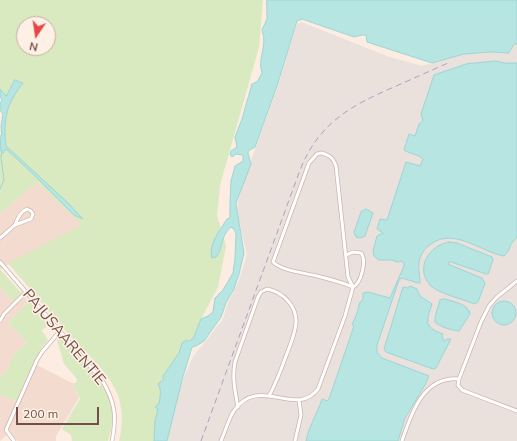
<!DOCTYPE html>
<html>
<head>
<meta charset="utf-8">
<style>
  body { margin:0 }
  #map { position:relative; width:517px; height:441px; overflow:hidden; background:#fcece1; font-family:Mulish,sans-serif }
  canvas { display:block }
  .north { position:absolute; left:16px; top:16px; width:40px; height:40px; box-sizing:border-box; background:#fff0e6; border:1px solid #c7b0a7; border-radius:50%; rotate:193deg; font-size:11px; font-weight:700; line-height:16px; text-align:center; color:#724f48 }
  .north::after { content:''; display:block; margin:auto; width:14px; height:18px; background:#e54946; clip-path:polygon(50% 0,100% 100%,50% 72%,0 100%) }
  .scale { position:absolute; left:16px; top:407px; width:83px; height:18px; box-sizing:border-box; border:2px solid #724f48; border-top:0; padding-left:5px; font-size:12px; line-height:14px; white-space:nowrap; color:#724f48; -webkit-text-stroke:3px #fff0e6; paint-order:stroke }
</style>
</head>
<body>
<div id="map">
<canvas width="517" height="441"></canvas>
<div class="north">N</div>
<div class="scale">200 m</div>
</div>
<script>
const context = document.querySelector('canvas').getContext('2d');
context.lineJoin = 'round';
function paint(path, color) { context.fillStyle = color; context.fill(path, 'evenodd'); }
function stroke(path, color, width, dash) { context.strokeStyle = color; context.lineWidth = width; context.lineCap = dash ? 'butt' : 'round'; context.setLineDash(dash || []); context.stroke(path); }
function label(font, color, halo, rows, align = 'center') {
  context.font = font + ' Mulish,sans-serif'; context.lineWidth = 3; context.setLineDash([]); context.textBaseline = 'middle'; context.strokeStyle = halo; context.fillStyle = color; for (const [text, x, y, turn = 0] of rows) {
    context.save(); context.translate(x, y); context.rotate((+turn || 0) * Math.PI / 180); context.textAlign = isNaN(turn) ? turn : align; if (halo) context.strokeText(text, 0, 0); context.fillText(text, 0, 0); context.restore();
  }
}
const residential = new Path2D(`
  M37,182L83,225L0,269V214Z
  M0,287L13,302L22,294L29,301L8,323L27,342L14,354L7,370L0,378Z
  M33,363L72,383L79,398L56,436V441H18L9,433L0,441V395L17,401Z`);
const industrial = new Path2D(`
  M301,22L387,56L422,66L464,54L490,52L509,53L512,50L514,44H517V441H167L170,422L181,384L193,357L223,319L228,303L238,283L247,255L239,219L238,202L243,182L278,86L297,24Z`);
const green = new Path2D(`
  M0,0H263L259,47L220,185L217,216L226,246L218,287L201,319L193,339L186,340L182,343L179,353L163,376L161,382L160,403L155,421L154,441H119C123,426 123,407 117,393C107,370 87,354 70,336C49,312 29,287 8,263L82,225L37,182L0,214V143L1,150L6,146C4,130 4,110 13,96C15,91 19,87 22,83L9,90L6,97L0,89ZM24,24H48V48H24Z
  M0,269L22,294L13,302L0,287Z
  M29,301L50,325L43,329L42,331L48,340C33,357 26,380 17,401L0,395V378L7,370L14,354L27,342L8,323Z
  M59,335H61C79,356 108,382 112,410C113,421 111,431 108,441H72L71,435L62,429L80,399L72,383H76L77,379L64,364L57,340Z`);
const water = new Path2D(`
  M267,0H517V44H514L509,53L490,52L464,54L432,63L367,42L366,35H362L354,37L302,19L297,21L277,86L255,147L248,151V153L251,164L236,203L244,253L239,274L234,289L226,303L221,317L204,341L196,346L192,347L182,380L167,441H154L155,421L158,409L155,407L159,403C160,397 162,390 158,384L163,380V376L179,353L182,343L186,340L188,341L193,339L201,319L208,316L213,312L215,298L223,290L233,273L235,258L236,234L234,229L231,227C220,236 224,247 216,257L212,258C208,245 220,230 227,219L230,218V203L231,181L235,166L243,161V155L236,154L232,157L230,154L231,151L237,147L235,137L242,119L252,84L257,82L262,73C257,58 268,46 262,30L267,19Z
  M496,61L504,63H517V237L511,244L509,250L504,256C481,252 454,227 431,244C426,247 422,252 420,258C417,267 420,275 420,283H418L402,278L399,280L377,345V352L382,358L429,376L425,385L405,418L398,441H306C309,426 317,414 322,399L327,401L329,399L354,326L352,324C355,319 359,309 359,304L363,299V293L368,292L390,298L404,266V263L401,261L397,262L392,260H379L374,256L373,251L377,236L383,233L377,229L380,219L387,220L406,162L420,166L423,159C418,154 410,154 404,150L409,134L415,136L419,124L423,121L421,114L434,75L466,64Z
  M15,80L23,83C6,104 3,120 6,146L66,201L83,219L74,215L32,173L6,149L3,153L1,151L0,136L2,135L1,127L3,114L0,110V104L2,100L0,96V89L6,96Z
  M366,209L373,213L372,216L365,236L360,238L356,237L354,232L361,212Z
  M449,242L457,243L492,257L493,260L488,274H486L451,262H449L448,264L450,265L482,278L485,283L478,302L474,304C463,299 440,294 431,286C414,269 429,245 449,242Z
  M410,286L417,289L420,296L432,304C426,322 424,327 443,334L442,336L444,341L447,339H451L436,368L433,369L386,352L384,349L403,287L408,288Z
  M445,299C454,302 469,304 470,314L459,331C451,330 440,327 435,322V317L440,300Z
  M492 313a12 12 0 1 1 24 0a12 12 0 1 1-24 0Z`);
const stream = new Path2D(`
  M0,189L4,180L1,157L2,151`);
const minor = new Path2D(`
  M321,153C330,155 333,158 336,166L348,277L353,287C341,282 329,279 317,276C305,273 282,271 273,262L309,163L317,154Z
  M0,238L15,225L31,219L33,214L31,211L27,209C20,212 17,219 15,225
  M0,262L102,380C115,402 117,416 112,441
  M0,321L4,314L26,292
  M459,379L481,322L489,306L497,297L517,281
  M238,407C235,392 232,377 235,362L258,297L261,292L267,289C283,292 297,306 296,323C295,334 290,346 286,356C281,370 276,383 269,396
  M14,441L6,430L37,360L42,352L60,331
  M221,441C225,432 228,421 233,412C258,373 295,419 318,389L345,316L353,287C361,284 367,260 361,253L353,252L346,255
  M295,441L301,415L299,400
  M402,441C411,414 423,376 459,379L458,385L462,390L517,411`);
const rail = new Path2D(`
  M201,441L300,170C319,123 350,106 394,87C412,79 430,71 448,63`);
const streetNames = [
  ["PAJUSAARENTIE",64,337,50]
];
paint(residential, '#f3dccf');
paint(industrial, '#eae0dc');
paint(green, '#d9e9c0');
paint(water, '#b6e5e2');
stroke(water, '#9cd6d4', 1);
stroke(stream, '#9cd6d4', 1);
stroke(minor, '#cfb3ab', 4.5);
stroke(minor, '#fff', 3);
stroke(rail, '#aca0c4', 1, [6, 4]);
label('15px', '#724f48', '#fff0e6', streetNames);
</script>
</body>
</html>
